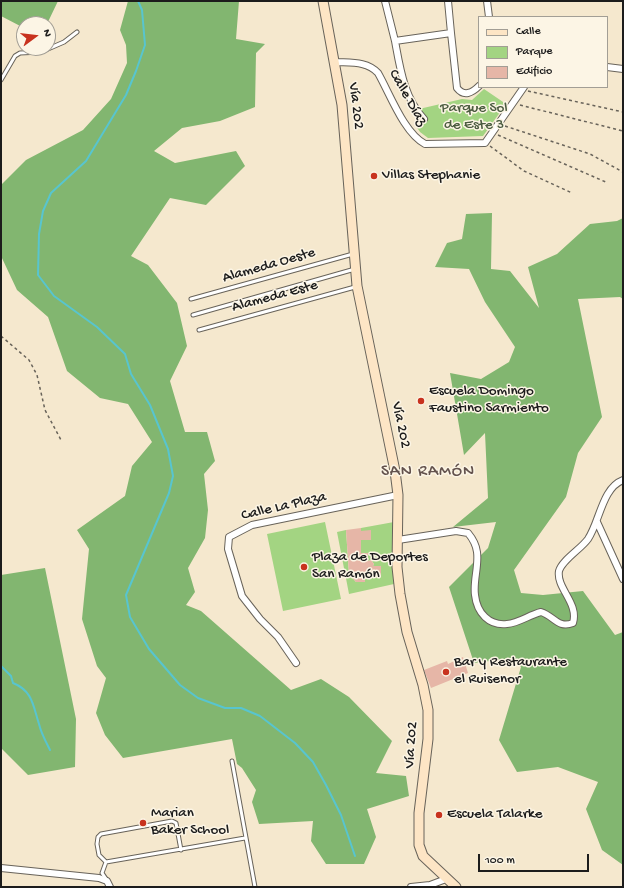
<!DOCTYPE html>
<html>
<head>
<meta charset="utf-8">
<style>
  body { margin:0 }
  #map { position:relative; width:624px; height:888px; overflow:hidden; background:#f5e8ce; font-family:"Gochi Hand",sans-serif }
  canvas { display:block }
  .frame { position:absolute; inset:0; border:2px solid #1c1c1c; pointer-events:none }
  .legend { position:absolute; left:478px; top:16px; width:130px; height:72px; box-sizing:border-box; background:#fcf5e5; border:1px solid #a29e95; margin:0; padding:5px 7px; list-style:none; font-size:12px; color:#1c1c1c }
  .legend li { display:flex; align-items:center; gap:8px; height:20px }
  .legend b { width:20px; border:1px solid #a29e95 }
  .north { position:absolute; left:16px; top:16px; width:40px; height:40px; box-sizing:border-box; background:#fcf5e5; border:1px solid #a29e95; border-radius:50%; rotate:75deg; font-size:11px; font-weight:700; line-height:16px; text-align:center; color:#1c1c1c }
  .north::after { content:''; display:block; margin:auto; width:14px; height:18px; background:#c8321e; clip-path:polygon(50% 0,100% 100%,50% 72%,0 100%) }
  .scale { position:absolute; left:478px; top:854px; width:111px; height:18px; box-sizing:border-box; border:2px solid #1c1c1c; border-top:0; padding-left:5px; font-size:12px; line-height:14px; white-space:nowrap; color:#1c1c1c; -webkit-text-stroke:3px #fcf5e5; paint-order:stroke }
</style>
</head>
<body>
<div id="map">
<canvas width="624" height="888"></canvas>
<div class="frame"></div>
<ul class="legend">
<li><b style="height:5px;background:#fde5c5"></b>Calle</li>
<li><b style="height:11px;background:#a3d482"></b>Parque</li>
<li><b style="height:11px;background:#e6b6a7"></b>Edificio</li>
</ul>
<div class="north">N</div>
<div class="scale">100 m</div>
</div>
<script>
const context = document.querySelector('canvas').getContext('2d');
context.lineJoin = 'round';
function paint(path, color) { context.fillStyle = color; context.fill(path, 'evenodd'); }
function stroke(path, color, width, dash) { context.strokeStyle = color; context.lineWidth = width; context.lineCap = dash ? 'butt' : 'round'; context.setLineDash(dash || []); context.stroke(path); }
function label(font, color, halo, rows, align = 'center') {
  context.font = font + ' "Gochi Hand",sans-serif'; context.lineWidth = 3; context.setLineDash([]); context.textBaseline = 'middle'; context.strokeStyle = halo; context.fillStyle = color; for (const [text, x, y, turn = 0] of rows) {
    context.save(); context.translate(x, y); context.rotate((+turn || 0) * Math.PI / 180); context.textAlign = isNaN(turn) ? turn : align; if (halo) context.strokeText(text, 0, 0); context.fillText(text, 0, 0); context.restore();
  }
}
const green = new Path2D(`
  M484,89L506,104L483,136L428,138L420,132L416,126L427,120L419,109L462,99L472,100Z
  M325,522L341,599L283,611L267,534Z
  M394,522V584L349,594L337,532L346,530L349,574L356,582H365V578L381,577V566H373L374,564L371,560L368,561V553H361V540H371V531H361V528Z`);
const forest = new Path2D(`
  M1,1H58L47,24H24V28L1,16Z
  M128,1H239L236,39L265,44L256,53L255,107L220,121L182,128L154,151L175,163L236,151L245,166L206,205L170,198L131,256L148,265L177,303L187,346L170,381L185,432H207L215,461L204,474L208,510L205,538L188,568L195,592L186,605L201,611L291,690L321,679L349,697L392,741L376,773L406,776L409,796L367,809L376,837L364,864H326L311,841L313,821L259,824L252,802L256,790L242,768L237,764L232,739L123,758L105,735L96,713L106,678L97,666L82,619L89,549L77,530L125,496L132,466L152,442L128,404L100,398L67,371L48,317L17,290L1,256V185L26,160L83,130L111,99L127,63L126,45L120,30Z
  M492,213L491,269L510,271L539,308L528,267L557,254L590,224L617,221L623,218V299L620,297L578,299L602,417L578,453L566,497L514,570L521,593L543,595L583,591L615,635L623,632V865L602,850L586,809L598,782L558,767L517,772L499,740L521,667L514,658L474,663L449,587L488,548L496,522L453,527L488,498L485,433L464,455L450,373L481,379L509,362L515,347L485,302L469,269L435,267L447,243L462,239L466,214Z
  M45,568L76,719L75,767L28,775L1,748V575Z`);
const stream = new Path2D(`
  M138,1L142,10L145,45L136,71L126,95L86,161L51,193L43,211L39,234L38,275L54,296L97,327L125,354L131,374L150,405L168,449L173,476L169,493L126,595L130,617L149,649L180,685L198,698L225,708H241L260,716L295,743L313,762L326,785L341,815L355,856
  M1,666L11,676L13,683C33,691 33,706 39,724C41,733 46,742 50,750`);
const building = new Path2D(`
  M361,528V531L371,530V540H361V553H368V561L371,560L374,564L373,566H381V577L365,578V582H356L349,574L346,530Z
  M463,657L468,673L431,688L424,670L447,661L448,664Z`);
const path = new Path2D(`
  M528,91L623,112
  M520,105L623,131
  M505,126L590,154L623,172
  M498,135L608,183
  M490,146L524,171L572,193
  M1,336L29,360L37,375L45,410L61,440`);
const lane = new Path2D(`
  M1,80L15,56L20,53L41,52L64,42L77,32
  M191,299L353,254
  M193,315L355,269
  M199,330L355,287
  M232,761L255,887
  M181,850L176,823L172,821L101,834L98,837L97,844L99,855L106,862L245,838
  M106,862L102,873L106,879`);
const street = new Path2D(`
  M385,1L395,41L451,33L457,88C464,97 472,93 479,86
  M448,1L451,33
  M487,1L489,17
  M395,41C400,68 404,98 424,119
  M335,62C351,63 367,61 378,73C390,94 404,133 425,144L485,143L524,87
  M607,67L623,69
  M597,522L623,579
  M398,540L456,531L468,533C473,539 476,544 477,552C479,566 473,581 475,595C477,613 489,626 507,624C519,623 529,615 541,612C554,616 558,629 573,623C579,603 556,588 559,571C562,560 581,549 588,539C600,521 602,488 623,480
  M296,663L278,637L260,619L242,596L228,549L229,537L252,525L398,495
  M1,868L99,878L107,881L110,887
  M411,887L430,885L446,879`);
const secondary = new Path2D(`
  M323,1L342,105L357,286L395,471L398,495L397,567L400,594L407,632L423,685L428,710V739L419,813V845L423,856L456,887`);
const markers = [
  [374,176,4,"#c8321e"],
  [421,401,4,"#c8321e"],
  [304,567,4,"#c8321e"],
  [446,672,4,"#c8321e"],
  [439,815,4,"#c8321e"],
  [143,823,4,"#c8321e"]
];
const streetNames = [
  ["Calle Díaz",407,98,60],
  ["Vía 202",355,106,83],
  ["Alameda Oeste",269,266,-16],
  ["Alameda Este",275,297,-15],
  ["Vía 202",400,425,78],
  ["Calle La Plaza",284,507,-13],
  ["Vía 202",412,745,-86]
];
const parkNames = [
  ["Parque Sol",474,109],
  ["de Este 3",474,126]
];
const poiNames = [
  ["Villas Stephanie",382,176],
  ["Escuela Domingo",429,392],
  ["Faustino Sarmiento",429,409],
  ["Plaza de Deportes",312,558],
  ["San Ramón",312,575],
  ["Bar y Restaurante",454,663],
  ["el Ruisenor",454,680],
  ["Marian",151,814],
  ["Baker School",151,831],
  ["Escuela Talarke",447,815]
];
const quarterNames = [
  ["SAN RAMÓN",428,472]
];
paint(green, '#a3d482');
paint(forest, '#82b670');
stroke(stream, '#58c5cf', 2);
paint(building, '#e6b6a7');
stroke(lane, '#68635a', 5);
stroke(street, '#68635a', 8);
stroke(secondary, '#68635a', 11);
stroke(path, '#68635a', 1.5, [3, 3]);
stroke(lane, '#fff', 3);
stroke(street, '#fff', 6);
stroke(secondary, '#fde5c5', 9);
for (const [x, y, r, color] of markers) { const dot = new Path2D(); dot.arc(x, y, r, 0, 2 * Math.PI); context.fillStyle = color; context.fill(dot); stroke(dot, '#fcf5e5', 1.5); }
label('15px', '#1c1c1c', '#fcf5e5', streetNames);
label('15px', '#4b5c40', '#fcf5e5', parkNames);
label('15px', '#1c1c1c', '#fcf5e5', poiNames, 'left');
context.letterSpacing = '1px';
label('17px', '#63524d', '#fcf5e5', quarterNames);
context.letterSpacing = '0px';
</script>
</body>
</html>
